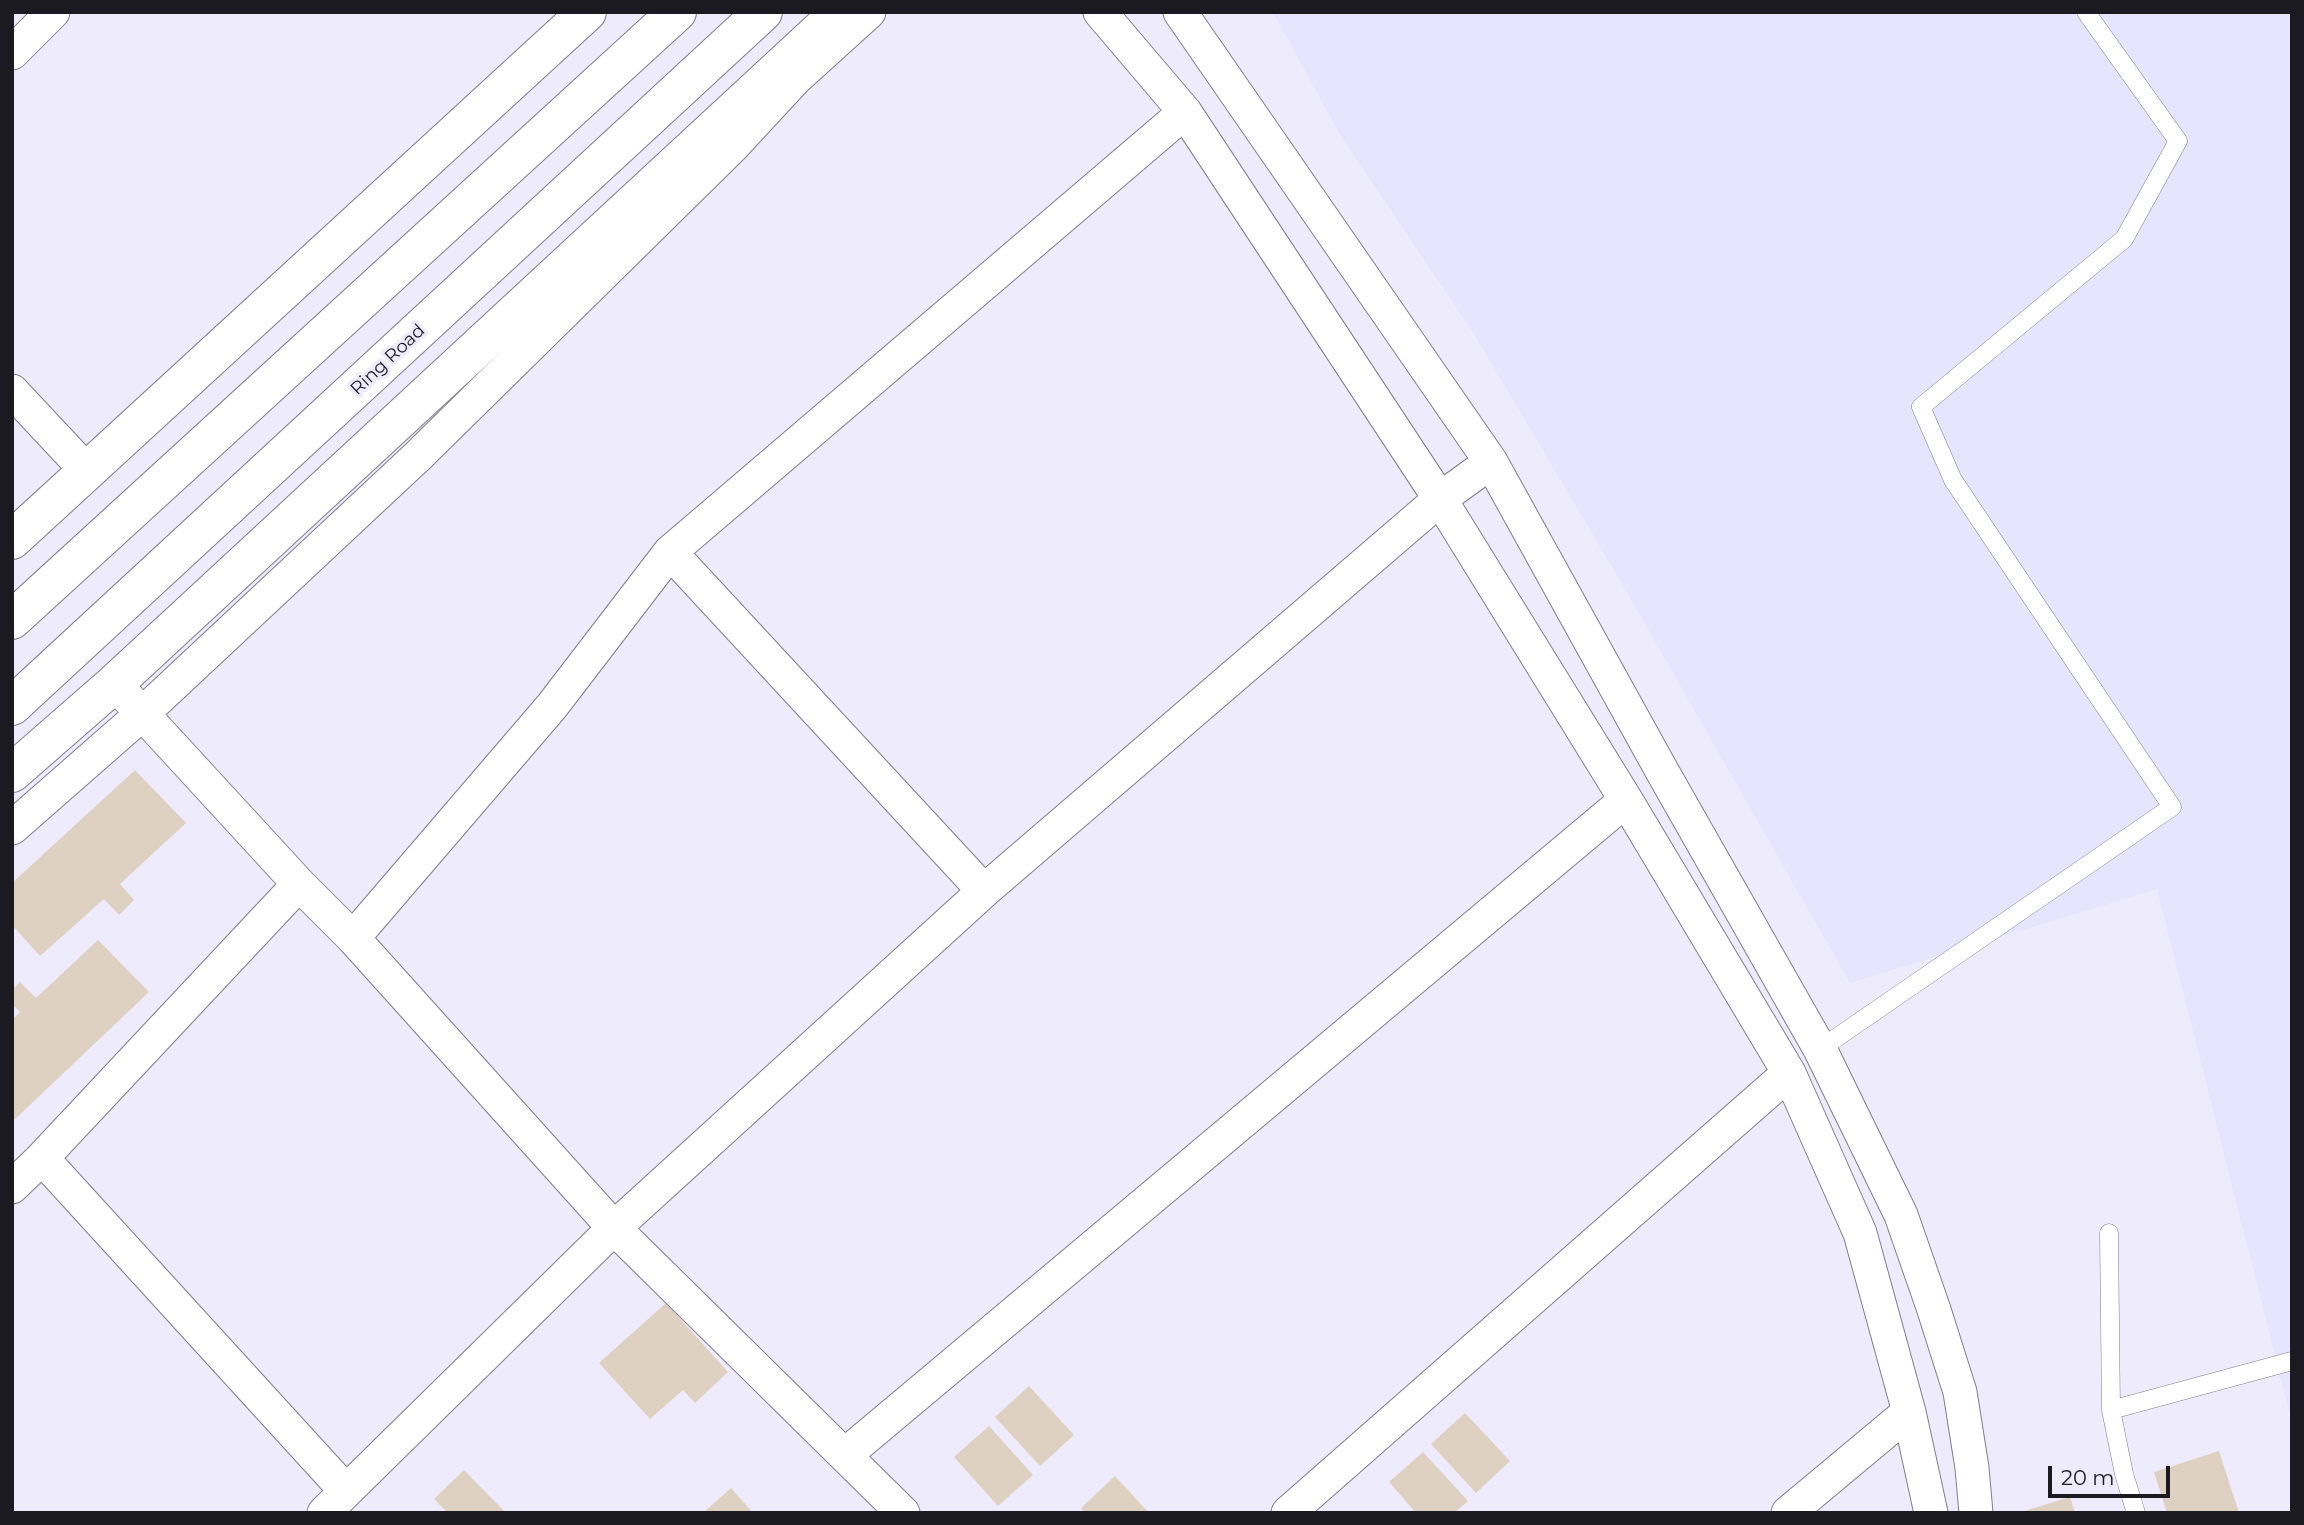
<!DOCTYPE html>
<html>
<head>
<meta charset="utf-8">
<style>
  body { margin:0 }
  #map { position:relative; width:2304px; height:1525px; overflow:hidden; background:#eeecfc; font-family:Montserrat,sans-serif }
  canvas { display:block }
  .frame { position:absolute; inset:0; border:14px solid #1b1a21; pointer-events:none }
  .scale { position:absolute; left:2048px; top:1466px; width:122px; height:32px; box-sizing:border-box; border:4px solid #1b1a21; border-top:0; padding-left:9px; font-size:21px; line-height:24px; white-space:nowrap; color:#1b1a21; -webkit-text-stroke:5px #eeecfc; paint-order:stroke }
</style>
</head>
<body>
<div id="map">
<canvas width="2304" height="1525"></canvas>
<div class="frame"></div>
<div class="scale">20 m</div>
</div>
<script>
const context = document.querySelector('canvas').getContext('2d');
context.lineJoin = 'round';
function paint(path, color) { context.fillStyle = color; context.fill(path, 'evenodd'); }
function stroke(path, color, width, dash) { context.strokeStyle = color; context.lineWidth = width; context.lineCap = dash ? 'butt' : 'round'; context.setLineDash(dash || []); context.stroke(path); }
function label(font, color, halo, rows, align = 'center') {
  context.font = font + ' Montserrat,sans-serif'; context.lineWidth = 7; context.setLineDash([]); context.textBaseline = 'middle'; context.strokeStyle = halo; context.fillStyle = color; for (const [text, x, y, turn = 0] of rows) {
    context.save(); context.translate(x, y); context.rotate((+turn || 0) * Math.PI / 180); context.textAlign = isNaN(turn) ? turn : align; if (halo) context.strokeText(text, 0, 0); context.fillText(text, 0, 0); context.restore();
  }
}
const built = new Path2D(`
  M1273,12H2292V1423L2157,889L1850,983L1625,589L1474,334L1342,138Z`);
const building = new Path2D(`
  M135,770L186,823L120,884L134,900L119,915L104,899L40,956L12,925V883Z
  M98,940L149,992L12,1122V1020L20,1012L12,1004V990L20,982L36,998Z
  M666,1303L728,1372L695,1403L683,1390L650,1419L599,1363Z
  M1029,1386L1074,1435L1040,1466L995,1417Z
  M1465,1413L1510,1461L1476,1493L1431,1444Z
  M989,1426L1033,1475L998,1506L954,1457Z
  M2219,1451L2239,1513H2167L2154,1472Z
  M1423,1452L1468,1501L1454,1513H1416L1389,1482Z
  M464,1470L506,1513H448L434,1499Z
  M1115,1476L1149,1513H1086L1081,1508Z
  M731,1488L753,1513H703Z
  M2070,1497L2075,1513H2021V1512Z`);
const lane = new Path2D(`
  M1820,1049L2172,807L1953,480L1921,407L2124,239L2178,141L2086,12
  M2109,1233L2111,1410L2124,1474L2136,1513
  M2111,1410L2292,1361`);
const street = new Path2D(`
  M1100,12L1185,112L1440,499L1626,800L1789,1073L1860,1233L1909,1412L1931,1513
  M1180,12L1491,462L1662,771L1820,1049L1901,1215L1934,1310L1960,1392L1972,1468L1976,1513
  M12,53L53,12
  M12,391L86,470
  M128,698L299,884L353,938L614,1228L903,1513
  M12,828L142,714L418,456L732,147L795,79L869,12
  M984,891L670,552L1185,112
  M353,938L552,706L670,552
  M42,1158L346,1491
  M12,1187L42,1158L299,884
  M845,1455L1626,800
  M324,1513L614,1228L984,891L1440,499L1491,462
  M1288,1513L1789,1073
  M1788,1513L1909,1412`);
const secondary = new Path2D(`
  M12,540L587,12
  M12,773L115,683L840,12`);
const highway = new Path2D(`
  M12,620L677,12
  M12,706L763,12`);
const streetNames = [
  ["Ring Road",388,360,-43]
];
paint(built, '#e6e4ff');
paint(building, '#dfd1c1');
stroke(lane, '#7e7d8e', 19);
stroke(street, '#7e7d8e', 35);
stroke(secondary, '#7e7d8e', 40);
stroke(highway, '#7e7d8e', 40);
stroke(lane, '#fff', 18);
stroke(street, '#fff', 33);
stroke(secondary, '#fff', 38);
stroke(highway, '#fff', 38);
label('18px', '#1b1a21', '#eeecfc', streetNames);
</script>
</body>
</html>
